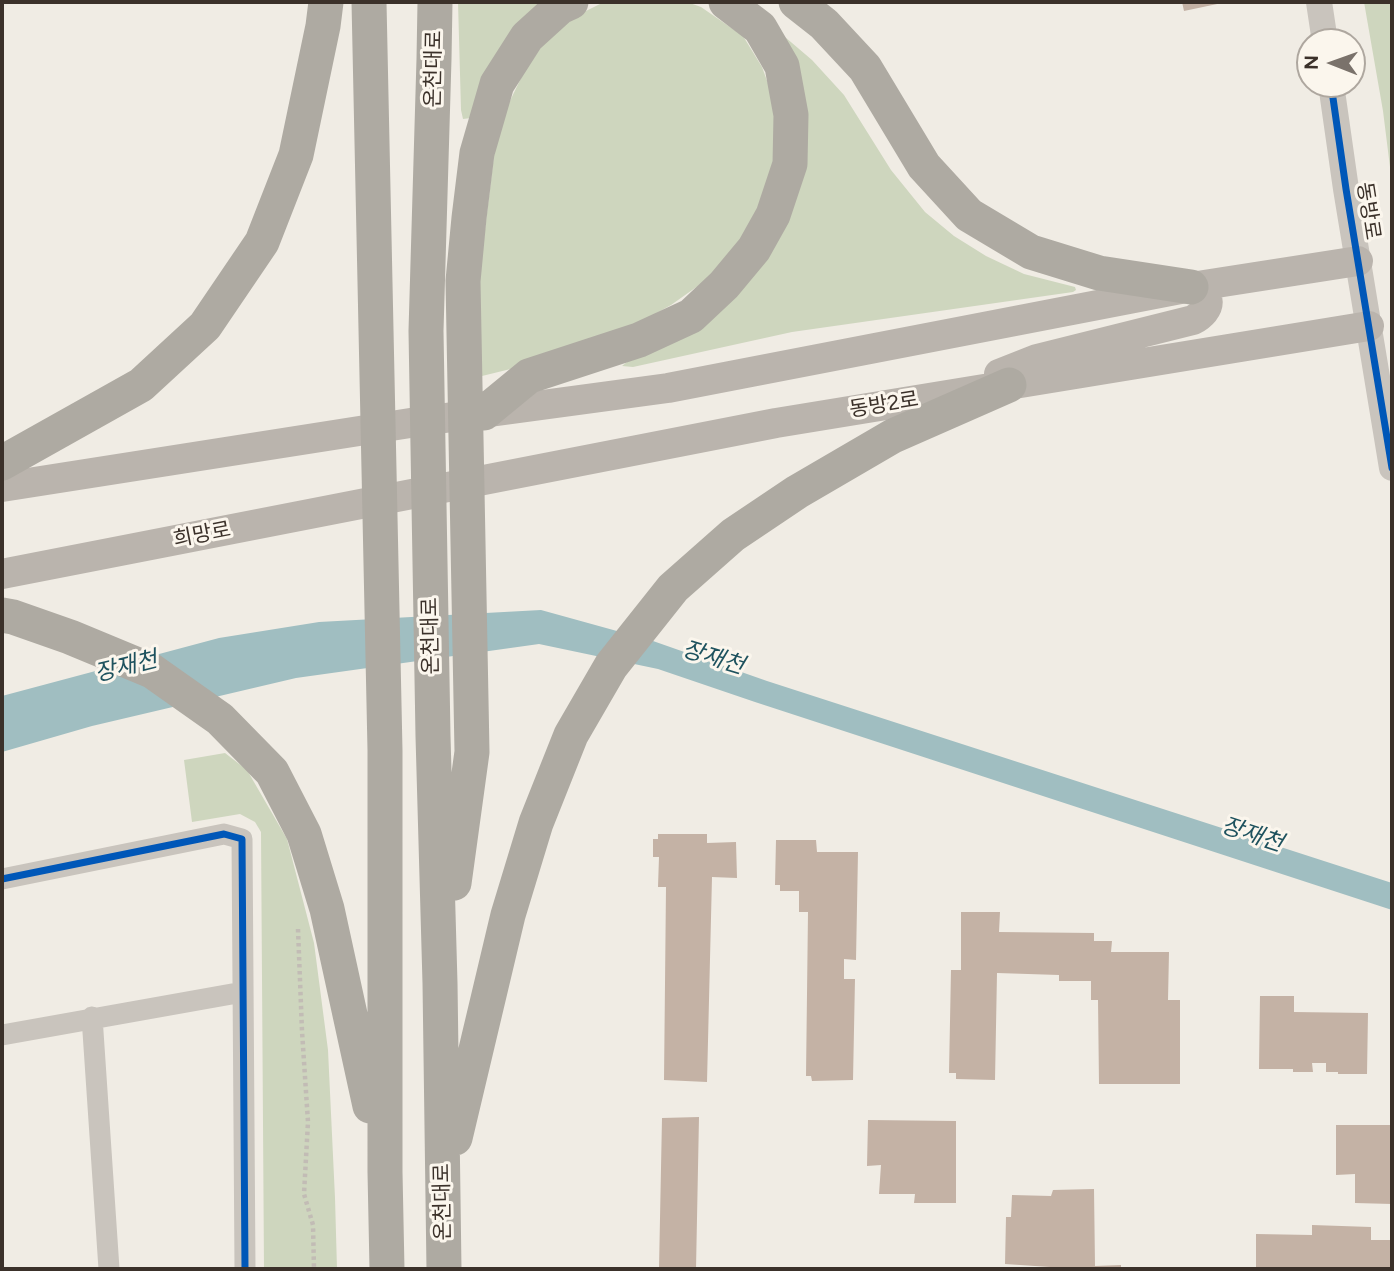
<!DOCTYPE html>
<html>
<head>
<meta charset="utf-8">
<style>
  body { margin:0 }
  #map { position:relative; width:1394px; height:1271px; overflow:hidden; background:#f0ece4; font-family:Figtree,sans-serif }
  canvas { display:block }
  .frame { position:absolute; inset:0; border:4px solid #3b312a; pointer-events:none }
  .north { position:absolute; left:1296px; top:28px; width:70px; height:70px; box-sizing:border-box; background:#fbf6ed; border:2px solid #aea79f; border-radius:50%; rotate:271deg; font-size:19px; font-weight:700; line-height:28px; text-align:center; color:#3b312a }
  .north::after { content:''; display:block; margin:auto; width:24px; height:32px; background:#7a726b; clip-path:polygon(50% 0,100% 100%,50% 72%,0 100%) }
</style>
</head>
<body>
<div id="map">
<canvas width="1394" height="1271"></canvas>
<div class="frame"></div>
<div class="north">N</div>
</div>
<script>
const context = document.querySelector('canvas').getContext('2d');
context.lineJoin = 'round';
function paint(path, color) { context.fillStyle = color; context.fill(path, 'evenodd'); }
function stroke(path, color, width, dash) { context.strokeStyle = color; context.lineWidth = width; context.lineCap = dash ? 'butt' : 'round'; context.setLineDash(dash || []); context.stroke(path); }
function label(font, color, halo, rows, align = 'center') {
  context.font = font + ' Figtree,"Noto Sans KR",sans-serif'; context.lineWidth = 6; context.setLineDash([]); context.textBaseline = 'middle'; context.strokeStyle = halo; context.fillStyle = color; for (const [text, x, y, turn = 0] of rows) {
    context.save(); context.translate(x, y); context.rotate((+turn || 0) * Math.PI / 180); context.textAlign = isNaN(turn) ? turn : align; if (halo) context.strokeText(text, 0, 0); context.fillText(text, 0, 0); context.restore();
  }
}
const green = new Path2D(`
  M458,2H541L471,118L463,119L461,110Z
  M604,2H687L701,7L743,36L762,67L774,100L776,162L763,207L742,242L712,276L671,305L617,335L535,363L482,376L478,287L495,147L508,105L523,74L543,44L558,25Z
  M1364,2H1392V183L1383,111Z
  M785,37L812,60L844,95L891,170L925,212L954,236L986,256L1024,274L1075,287L1076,290L1073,292L792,332L633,367L622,366L781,236Z
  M225,753L247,770L287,839L314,943L328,1050L335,1198L337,1269H264L261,832L255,822L240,814L192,822L184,760Z`);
const water = new Path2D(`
  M541,610L653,641L767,681L1392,883V910L755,702L658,669L539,644L296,678L92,726L2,752V696L219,638L319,622Z`);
const building = new Path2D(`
  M1182,2H1222V3L1184,11Z
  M658,834H707V843L736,842L737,878L712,877L707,1082L664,1080L666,887H658L659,857H653V839H658Z
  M776,840H816L817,852H858L856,960L844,959V979H855L853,1080L812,1081L811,1076H806L808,912H799V891H780V885H775Z
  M961,912H1000L999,932L1094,933V941H1112L1111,952H1169L1168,1000H1180V1084H1099L1098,1000H1091V981H1059V975L997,973L995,1080L956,1079V1073H949L951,970H961Z
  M1260,996H1294V1012L1368,1013L1367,1074H1338V1072H1326V1063H1312L1313,1072H1293V1069H1259Z
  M699,1117L696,1269H659L662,1118Z
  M868,1120L956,1121V1203H914L915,1194H879L881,1165L867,1166Z
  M1336,1125H1392V1204L1355,1203V1174L1336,1175Z
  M1094,1189L1095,1266L1121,1265V1269H1050V1267L1005,1264L1006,1217H1011L1012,1195L1051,1196L1053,1190Z
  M1312,1225L1371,1227V1240H1392V1269H1256V1234L1312,1235Z`);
const path = new Path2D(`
  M298,929L302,1031L308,1122L304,1194L313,1225L314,1269`);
const minor = new Path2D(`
  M2,879L224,834L242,839L245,1269
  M92,1017L109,1269
  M2,1035L243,992`);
const tertiary = new Path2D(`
  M1319,2L1325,42
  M1331,84L1346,189L1392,468`);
const secondary = new Path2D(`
  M999,374L1037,359L1193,320C1212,310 1214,293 1191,287
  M2,487L423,421L668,388L1191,287L1358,261
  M2,574L776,423L1369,326`);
const trunk = new Path2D(`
  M369,2L385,750V1172L387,1269
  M435,2L434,59L426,331L433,736L440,983L444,1269
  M796,2L824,24L865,68L924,166L969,215L1031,252L1099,273L1191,287
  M484,413L529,376L639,340L691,316L724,285L754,249L773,215L790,164L791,115L782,66L760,28L726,2
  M2,463L141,385L205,326L262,242L296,155L323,26L326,2
  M2,615L13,617L70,637L152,671L220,719L272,772L304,834L327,909L370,1106
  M454,883L472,752L463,281L469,218L477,153L497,84L527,37L560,7L571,2
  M455,1138L508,915L536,823L571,735L611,666L673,588L733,535L797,492L893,436L1009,385`);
const cycleway = new Path2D(`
  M1331,84L1346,189L1392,468
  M2,879L224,834L242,839L245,1269`);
const streetNames = [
  ["온천대로",434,69,-89],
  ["동방로",1368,211,81],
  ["동방2로",884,405,-9],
  ["희망로",202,535,-11],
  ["온천대로",431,636,-91],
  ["온천대로",443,1202,-91]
];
const waterNames = [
  ["장재천",713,658,17],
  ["장재천",126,667,-14],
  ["장재천",1252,835,18]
];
paint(green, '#ced6be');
paint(water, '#a0bec1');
paint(building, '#c4b2a5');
stroke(path, '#c2bcb5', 4.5, [3.5, 3.5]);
stroke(minor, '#c9c4bd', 21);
stroke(tertiary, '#c9c4bd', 26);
stroke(secondary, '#bab4ad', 30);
stroke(trunk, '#aeaaa2', 35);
stroke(cycleway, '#0057b8', 7);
label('21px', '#3b312a', '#fbf6ed', streetNames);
label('italic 23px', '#1e525e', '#fbf6ed', waterNames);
</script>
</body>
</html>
